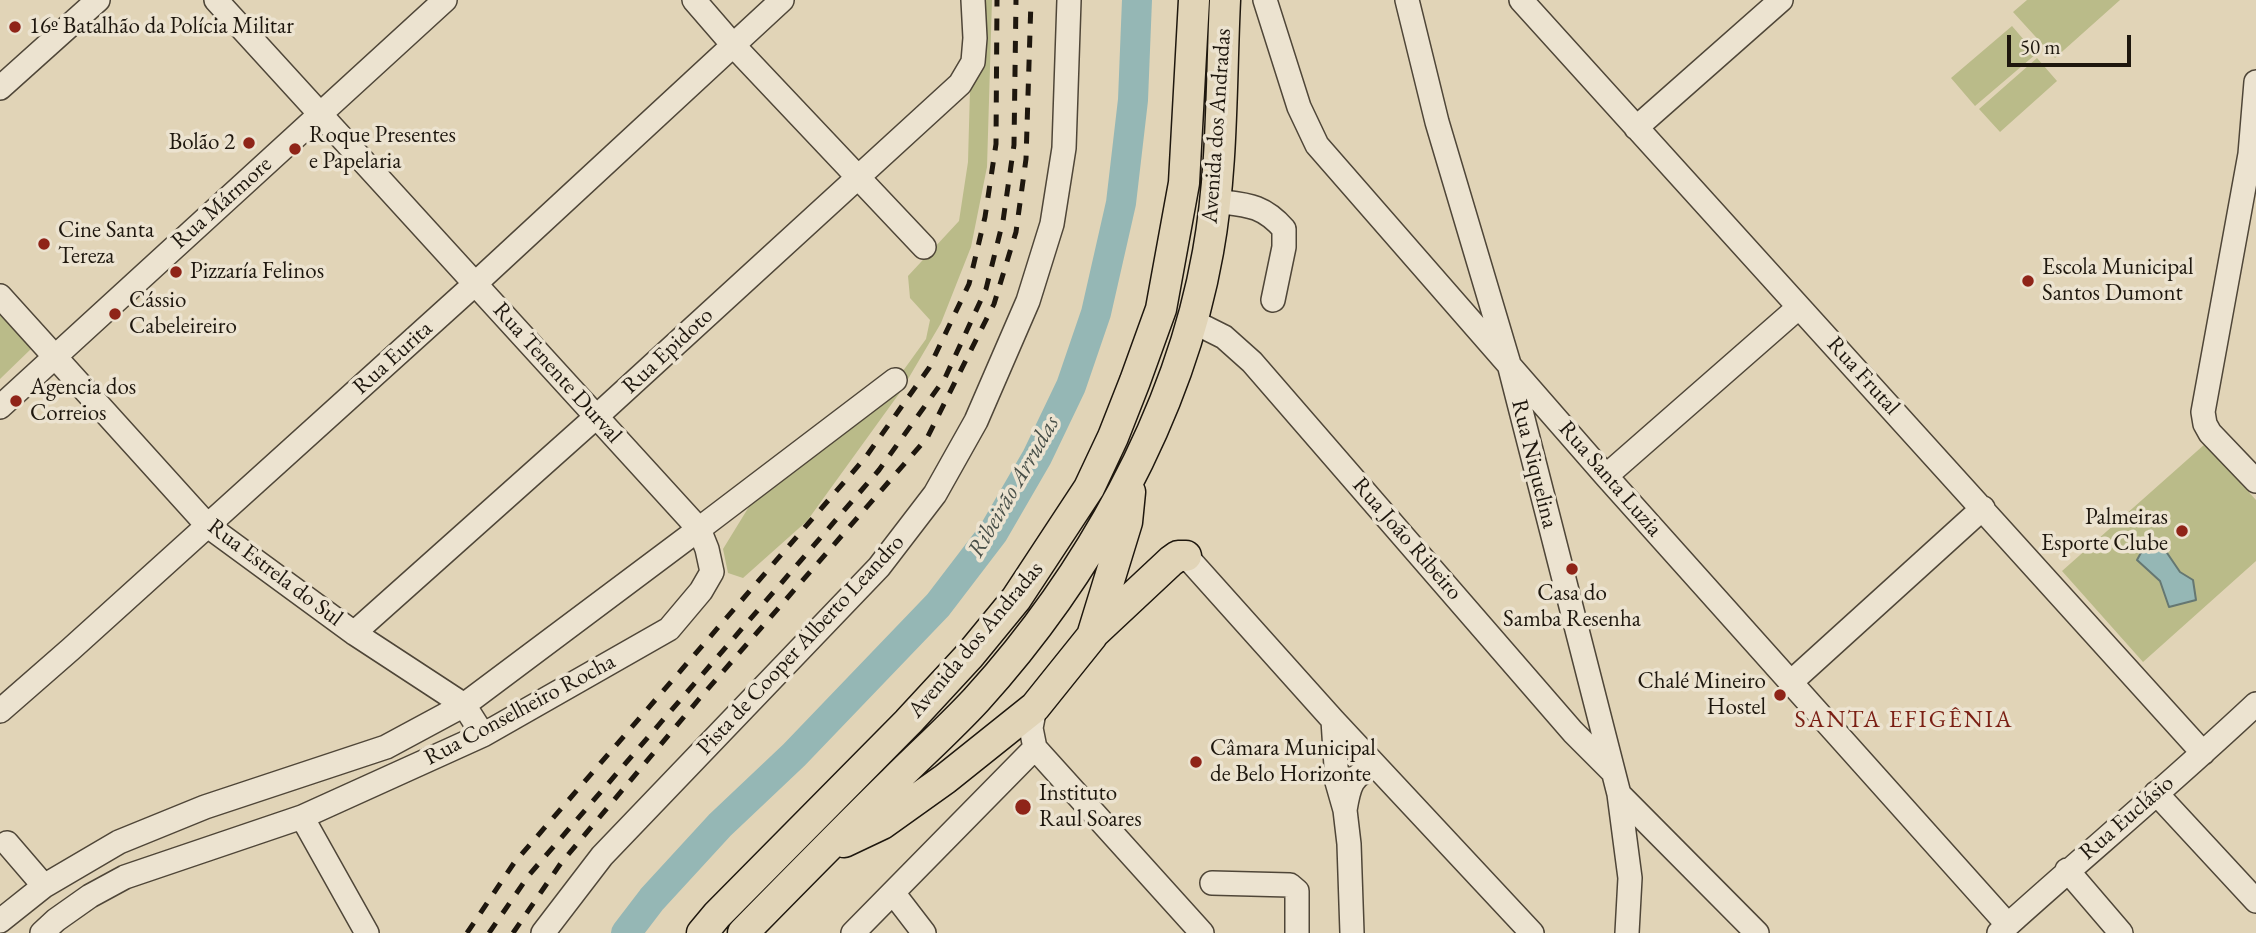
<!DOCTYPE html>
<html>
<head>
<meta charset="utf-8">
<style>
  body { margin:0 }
  #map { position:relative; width:2256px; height:933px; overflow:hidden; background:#e1d4b7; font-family:"EB Garamond",serif }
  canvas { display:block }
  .scale { position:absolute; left:2007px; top:35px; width:124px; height:32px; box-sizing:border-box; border:4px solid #1e170e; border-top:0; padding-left:9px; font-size:21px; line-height:24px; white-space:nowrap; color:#1e170e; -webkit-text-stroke:5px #ece3d0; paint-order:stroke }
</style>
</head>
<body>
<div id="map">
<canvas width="2256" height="933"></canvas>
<div class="scale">50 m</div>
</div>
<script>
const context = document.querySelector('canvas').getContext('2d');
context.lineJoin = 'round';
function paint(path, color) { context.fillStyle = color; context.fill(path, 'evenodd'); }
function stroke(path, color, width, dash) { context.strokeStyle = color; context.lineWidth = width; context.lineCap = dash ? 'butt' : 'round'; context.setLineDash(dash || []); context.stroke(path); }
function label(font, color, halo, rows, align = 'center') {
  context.font = font + ' "EB Garamond",serif'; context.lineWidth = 7; context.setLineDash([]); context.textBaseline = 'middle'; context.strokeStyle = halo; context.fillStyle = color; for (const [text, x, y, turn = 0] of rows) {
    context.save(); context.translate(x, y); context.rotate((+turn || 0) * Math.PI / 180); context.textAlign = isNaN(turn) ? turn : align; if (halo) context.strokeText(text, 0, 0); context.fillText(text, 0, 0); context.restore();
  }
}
const green = new Path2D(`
  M979,0H992L987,167L971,247L941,323L901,391L807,521L743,578L728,573L723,549L750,505L882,400L926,339L930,320L910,298L908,276L959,221L968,162L970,89Z
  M2027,0H2120L2055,58L2013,12Z
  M2012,26L2036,54L1975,106L1951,78Z
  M2037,58L2057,81L2000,132L1979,109Z
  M0,309L33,347L0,379Z
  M2205,444L2256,500V561L2143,662L2062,571Z`);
const water = new Path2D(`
  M2163,547L2180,572L2193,580L2196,600L2169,607L2160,581L2137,560L2143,549Z`);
const river = new Path2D(`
  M626,933L652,899L720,825L794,755L938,605L993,533L1037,457L1071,386L1096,313L1121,203L1133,100L1137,0`);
const minor = new Path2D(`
  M694,0L733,45L924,247
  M1265,0L1299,107L1317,145L1606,476L2008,925
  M1407,0L1437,122L1509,364L1619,794L1630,878L1627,933
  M1521,0L2203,753
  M2256,82L2250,154L2203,412L2205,424L2210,433L2256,481
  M0,88L98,0
  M1636,128L1781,0
  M1215,201C1246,205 1262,204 1284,229V247L1273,300
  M0,296L208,526L354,633L464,705L483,735
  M1192,321L1224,337L1252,362L1573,732L1611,770
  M0,407L445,0
  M1606,476L1799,307
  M1186,556L1333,720L1532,933
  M354,633L596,417L960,84L973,62L975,38L973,0
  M1790,683L1983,508
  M1035,707L1031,728L1035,748L1202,933
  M0,711L71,649L476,283L782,0
  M1333,720L1337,782L1345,810L1349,844L1352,933
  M2156,793L2256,901
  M1619,794L1757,933
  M1345,810C1349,786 1351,775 1376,766
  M302,817L367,933
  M7,843L44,886
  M2067,870L2121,933
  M1212,883L1290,885L1297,891V933
  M894,894L924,933
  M0,921L44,886L119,842L205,807L386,747L464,705L699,529L216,0
  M42,933L56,920L90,896L125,877L302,817L483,735L669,629L701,591L712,572L707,549L699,529L895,380
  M543,933L602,856L879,567L935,494L976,421L1028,301L1052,224L1064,148L1069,0
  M853,933L1035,748
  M1999,933C2084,856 2172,783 2256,704`);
const major = new Path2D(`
  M1094,633L1171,561L1178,556H1186
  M844,842L882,824L945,779L1035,707L1092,636L1127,522L1130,492
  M702,933L717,915L908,722L970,655L1016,599L1089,488L1113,437L1135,381L1161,309L1184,183L1194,0
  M743,933C793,882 843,831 894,781C921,754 950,728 976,700C1087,578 1179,416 1208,252C1223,169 1221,83 1225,0`);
const rail = new Path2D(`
  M467,933L514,863L865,458L929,368L969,284L985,217L996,144L997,0
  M489,933L529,875L879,470L945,378L986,289L1003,221L1014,145L1016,0
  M513,933L561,863L699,699L927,438L994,304L1016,232L1026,159L1031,0`);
const markers = [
  [15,27,7,"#8f2418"],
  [249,143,7,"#8f2418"],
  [295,149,7,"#8f2418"],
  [44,244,7,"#8f2418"],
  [176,272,7,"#8f2418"],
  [2028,281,7,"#8f2418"],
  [115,314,7,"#8f2418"],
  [16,401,7,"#8f2418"],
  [2182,531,7,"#8f2418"],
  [1572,569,7,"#8f2418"],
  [1780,695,7,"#8f2418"],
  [1196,762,7,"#8f2418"],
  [1023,807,9,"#8f2418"]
];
const poiNames = [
  ["16º Batalhão da Polícia Militar",29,27],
  ["Roque Presentes",309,136],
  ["e Papelaria",309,162],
  ["Bolão 2",235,143,"right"],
  ["Cine Santa",58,231],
  ["Tereza",58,257],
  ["Escola Municipal",2042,268],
  ["Santos Dumont",2042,294],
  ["Pizzaría Felinos",190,272],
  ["Cássio",129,301],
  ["Cabeleireiro",129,327],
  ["Agencia dos",30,388],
  ["Correios",30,414],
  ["Palmeiras",2168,518,"right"],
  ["Esporte Clube",2168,544,"right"],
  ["Casa do",1572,594,"center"],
  ["Samba Resenha",1572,620,"center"],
  ["Chalé Mineiro",1766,682,"right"],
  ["Hostel",1766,708,"right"],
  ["Câmara Municipal",1210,749],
  ["de Belo Horizonte",1210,775],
  ["Instituto",1039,794],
  ["Raul Soares",1039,820]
];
const streetNames = [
  ["Avenida dos Andradas",1217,126,-86],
  ["Rua Mármore",222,203,-42],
  ["Rua Epidoto",668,351,-43],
  ["Rua Eurita",393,358,-42],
  ["Rua Tenente Durval",557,373,48],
  ["Rua Frutal",1863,376,48],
  ["Rua Niquelina",1534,464,76],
  ["Rua Santa Luzia",1610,479,49],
  ["Rua João Ribeiro",1407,539,49],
  ["Rua Estrela do Sul",275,573,37],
  ["Avenida dos Andradas",976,640,-50],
  ["Pista de Cooper Alberto Leandro",801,645,-47],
  ["Rua Conselheiro Rocha",520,710,-28],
  ["Rua Euclásio",2127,818,-41]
];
const waterNames = [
  ["Ribeirão Arrudas",1014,487,-60]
];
const neighbourhoodNames = [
  ["SANTA EFIGÊNIA",1904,720]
];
paint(green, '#babb89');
paint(water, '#95b7b5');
stroke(water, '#657772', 2);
stroke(river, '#95b7b5', 30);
stroke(minor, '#4f4638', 26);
stroke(major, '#1e170e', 33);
stroke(minor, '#ece3d0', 23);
stroke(major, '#e1d4b7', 30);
stroke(rail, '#1e170e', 5, [12, 12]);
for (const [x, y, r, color] of markers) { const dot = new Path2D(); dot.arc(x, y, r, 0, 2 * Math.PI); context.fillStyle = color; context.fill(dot); stroke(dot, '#ece3d0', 2.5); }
label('23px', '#1e170e', '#ece3d0', poiNames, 'left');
label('23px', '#1e170e', '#ece3d0', streetNames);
label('italic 24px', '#484f48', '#ece3d0', waterNames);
context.letterSpacing = '2px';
label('24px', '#7a1f14', '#ece3d0', neighbourhoodNames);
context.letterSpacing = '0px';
</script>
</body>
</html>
